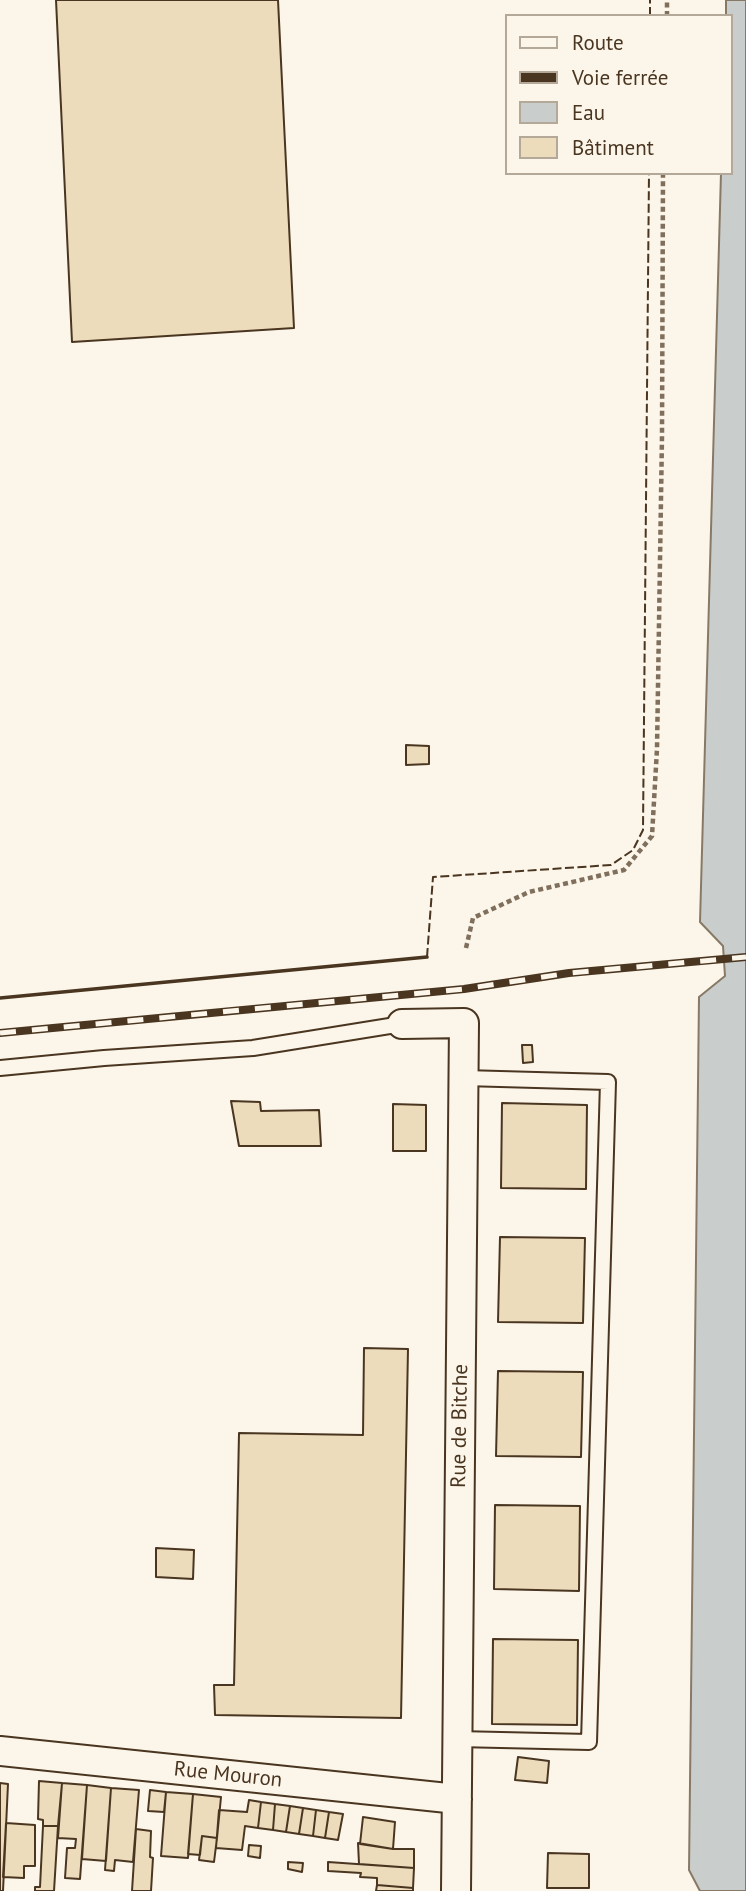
<!DOCTYPE html>
<html>
<head>
<meta charset="utf-8">
<style>
  body { margin:0 }
  #map { position:relative; width:746px; height:1891px; overflow:hidden; background:#fbf6e9; font-family:"PT Sans",sans-serif }
  canvas { display:block }
  .legend { position:absolute; left:505px; top:14px; width:228px; height:161px; box-sizing:border-box; background:#fbf6e9; border:2px solid #b4a999; margin:0; padding:9px 12px; list-style:none; font-size:21px; color:#4a3520 }
  .legend li { display:flex; align-items:center; gap:14px; height:35px }
  .legend b { width:35px; border:2px solid #b4a999 }
</style>
</head>
<body>
<div id="map">
<canvas width="746" height="1891"></canvas>
<ul class="legend">
<li><b style="height:9px;background:#fbf6e9"></b>Route</li>
<li><b style="height:9px;background:#4a3520"></b>Voie ferrée</li>
<li><b style="height:19px;background:#c9cecd"></b>Eau</li>
<li><b style="height:19px;background:#ecdcbc"></b>Bâtiment</li>
</ul>
</div>
<script>
const context = document.querySelector('canvas').getContext('2d');
context.lineJoin = 'round';
function paint(path, color) { context.fillStyle = color; context.fill(path, 'evenodd'); }
function stroke(path, color, width, dash) { context.strokeStyle = color; context.lineWidth = width; context.lineCap = dash ? 'butt' : 'round'; context.setLineDash(dash || []); context.stroke(path); }
function label(font, color, halo, rows, align = 'center') {
  context.font = font + ' "PT Sans",sans-serif'; context.lineWidth = 5; context.setLineDash([]); context.textBaseline = 'middle'; context.strokeStyle = halo; context.fillStyle = color; for (const [text, x, y, turn = 0] of rows) {
    context.save(); context.translate(x, y); context.rotate((+turn || 0) * Math.PI / 180); context.textAlign = isNaN(turn) ? turn : align; if (halo) context.strokeText(text, 0, 0); context.fillText(text, 0, 0); context.restore();
  }
}
const water = new Path2D(`
  M726,0H746V1891H700L689,1870L699,997L725,976L723,946L700,922L721,173H730V16H726Z`);
const building = new Path2D(`
  M56,0H278L294,328L72,342Z
  M406,745L429,746V764L406,765Z
  M522,1045H532L533,1062L523,1063Z
  M231,1101L260,1102L261,1111L319,1110L321,1146H239Z
  M502,1103L587,1105L586,1189L501,1188Z
  M393,1104L426,1105V1151H393Z
  M500,1237L585,1238L583,1323L498,1322Z
  M364,1348L408,1349L401,1718L215,1715L214,1685H234L239,1433L363,1435Z
  M498,1371L583,1372L581,1457L496,1456Z
  M495,1505L580,1506L579,1591L494,1589Z
  M156,1548L194,1550L193,1579L156,1577Z
  M493,1639L578,1640L577,1725L492,1724Z
  M518,1757L549,1761L547,1783L515,1780Z
  M39,1781L62,1783L58,1826H43V1820L38,1819Z
  M0,1783L8,1784L3,1891H0Z
  M62,1783L87,1785L80,1879L65,1878L67,1848H75L76,1839L58,1838Z
  M87,1785L111,1788L106,1861L82,1859Z
  M111,1788L139,1790L133,1862L115,1860L114,1871L105,1870Z
  M150,1790L166,1792L164,1812L148,1811Z
  M166,1792L193,1794L188,1858L161,1856Z
  M193,1794L221,1797L217,1838L202,1836L200,1855L188,1854Z
  M249,1800L261,1802L258,1828L245,1826L242,1850L216,1848L219,1810L247,1812Z
  M261,1802L275,1804L273,1830L258,1828Z
  M275,1804L290,1806L286,1832L273,1830Z
  M290,1806L303,1808L299,1834L286,1832Z
  M303,1808L316,1810L313,1836L299,1834Z
  M316,1810L329,1812L325,1838L313,1836Z
  M329,1812L343,1814L338,1840L325,1838Z
  M363,1817L395,1822L393,1849L360,1844Z
  M6,1823L35,1825V1866H24V1878L3,1877Z
  M43,1826H58L54,1891H35V1887H40Z
  M136,1829L151,1831L150,1857L153,1858L151,1891H132Z
  M202,1836L217,1838L214,1862L199,1860Z
  M358,1843L393,1849H414V1868L359,1864Z
  M249,1845L261,1846L260,1858L248,1856Z
  M548,1853L589,1854V1888H547Z
  M288,1862L303,1863L302,1872L288,1869Z
  M328,1862L414,1868L413,1888L377,1885V1878L360,1877L361,1873L328,1871Z
  M377,1885L413,1888V1891H376Z`);
const path = new Path2D(`
  M667,16V0
  M466,948L473,918L529,892L624,870L652,836L657,749L662,436L663,173`);
const lane = new Path2D(`
  M0,1068L104,1058L253,1048L402,1024
  M457,1739L589,1742L608,1082L464,1078`);
const street = new Path2D(`
  M402,1024L464,1023L456,1891
  M0,1751L457,1799`);
const rail = new Path2D(`
  M0,1033L464,989L569,973L746,957`);
const fence = new Path2D(`
  M650,16V0
  M427,957L433,877L611,865L633,850L643,830L649,173`);
const wall = new Path2D(`
  M0,998L427,957`);
const streetNames = [
  ["Rue de Bitche",460,1426,-89],
  ["Rue Mouron",228,1775,6]
];
paint(water, '#c9cecd');
stroke(water, '#887966', 2);
paint(building, '#ecdcbc');
stroke(building, '#4a3520', 2);
stroke(lane, '#4a3520', 18);
stroke(street, '#4a3520', 32);
stroke(path, '#7f6f5c', 4.5, [5, 3.5]);
stroke(lane, '#fbf6e9', 14);
stroke(street, '#fbf6e9', 28);
stroke(rail, '#4a3520', 8);
stroke(rail, '#fbf6e9', 5, [16]);
stroke(fence, '#4a3520', 2, [9, 3.5]);
stroke(wall, '#4a3520', 3.5);
label('21px', '#4a3520', '#fbf6e9', streetNames);
</script>
</body>
</html>
